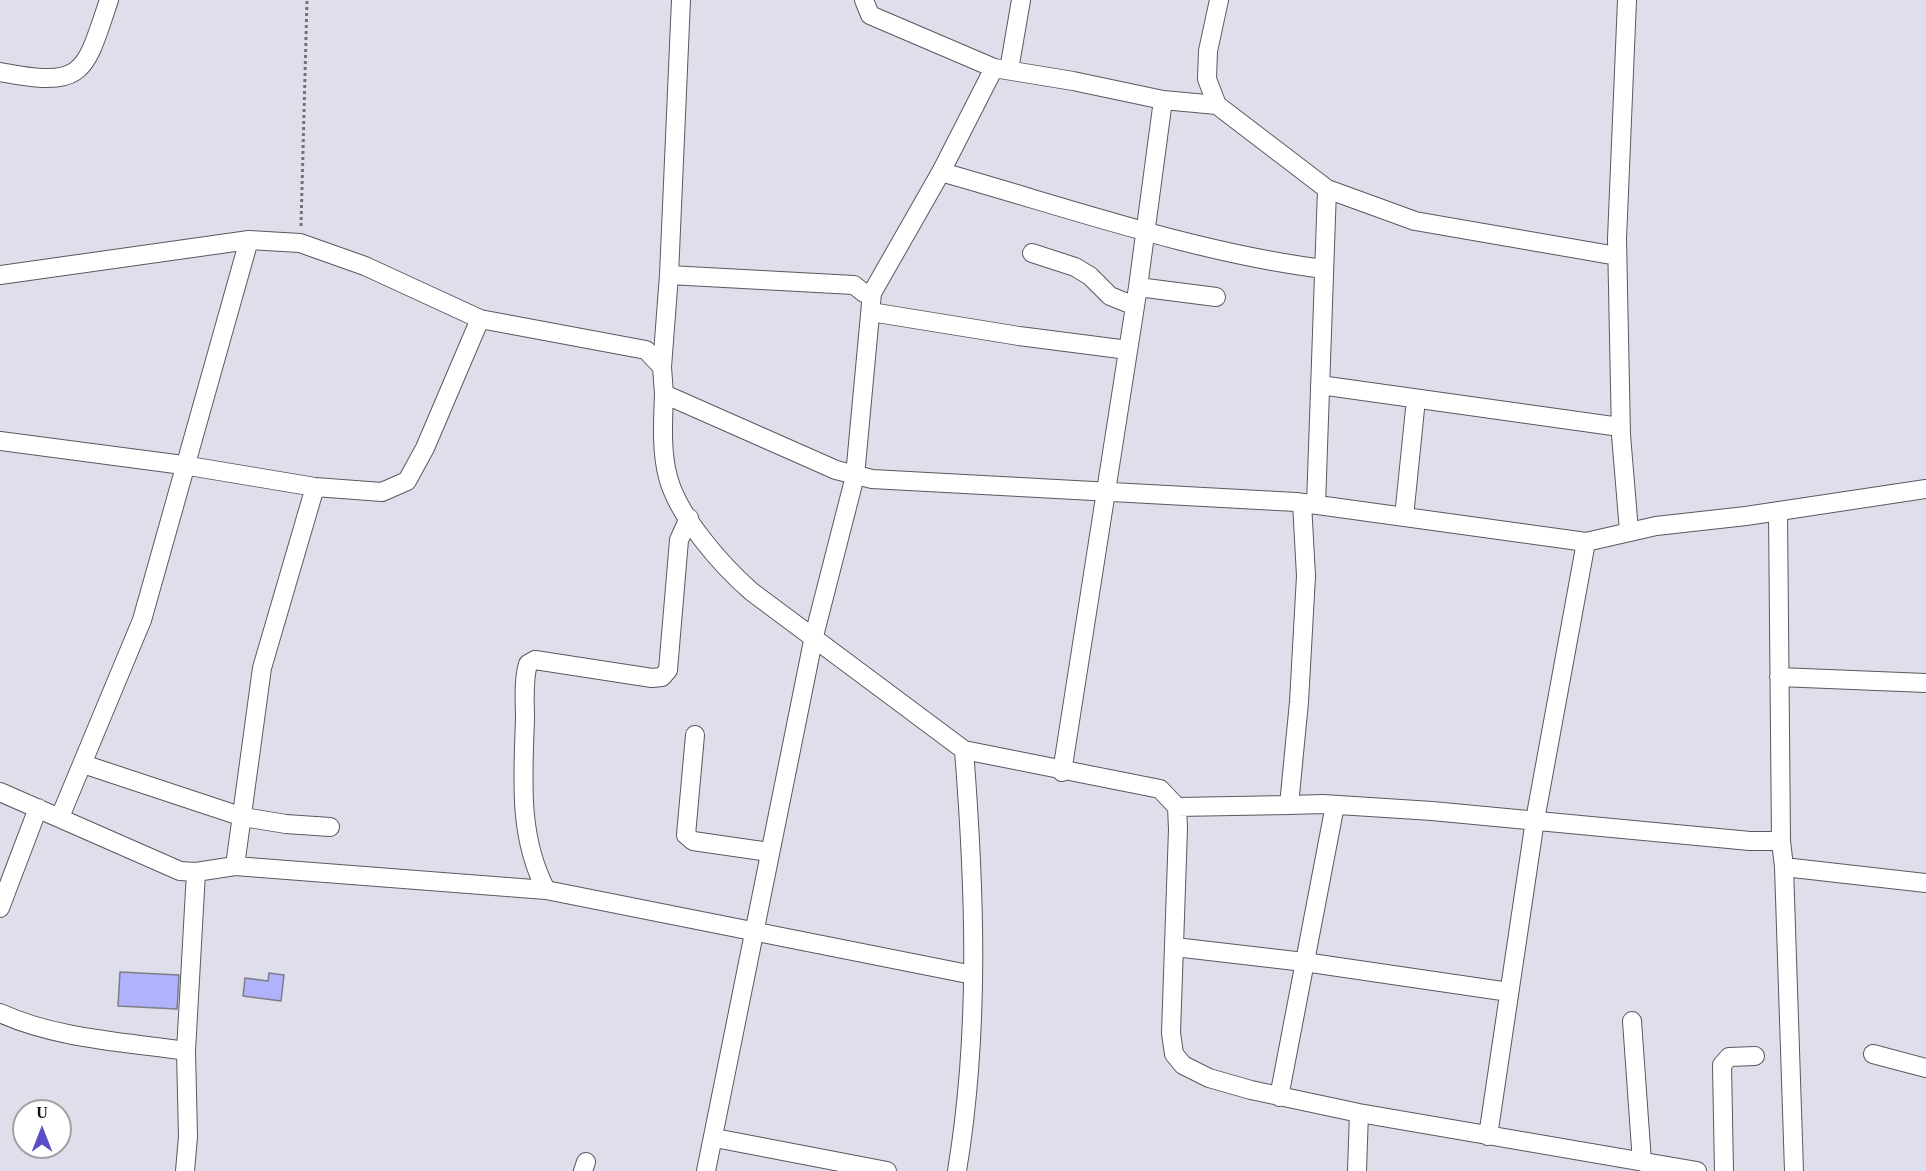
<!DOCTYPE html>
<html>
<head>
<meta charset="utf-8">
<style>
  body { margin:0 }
  #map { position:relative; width:1926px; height:1171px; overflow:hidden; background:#dedfea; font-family:Georgia,serif }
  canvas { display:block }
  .north { position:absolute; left:12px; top:1099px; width:60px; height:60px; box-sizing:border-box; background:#fff; border:2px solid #a0a1a2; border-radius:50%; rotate:0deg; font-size:16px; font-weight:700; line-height:24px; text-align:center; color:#121316 }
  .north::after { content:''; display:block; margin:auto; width:21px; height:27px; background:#594ec6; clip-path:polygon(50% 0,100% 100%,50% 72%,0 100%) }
</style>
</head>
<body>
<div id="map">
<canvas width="1926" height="1171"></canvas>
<div class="north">U</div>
</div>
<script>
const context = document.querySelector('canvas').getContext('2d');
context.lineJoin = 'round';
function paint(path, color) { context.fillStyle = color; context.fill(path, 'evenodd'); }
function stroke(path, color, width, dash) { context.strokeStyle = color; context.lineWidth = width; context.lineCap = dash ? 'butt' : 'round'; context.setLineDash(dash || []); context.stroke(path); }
const building = new Path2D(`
  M120,972L179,975L177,1009L118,1006Z
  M269,973L284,975L281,1001L243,996L245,978L268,981Z`);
const path = new Path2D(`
  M301,226L307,0`);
const street = new Path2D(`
  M864,0L870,15L994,68L1073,81L1163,100L1217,105
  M1219,0L1208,51L1207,79L1217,105L1327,189L1415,221L1617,256
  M1627,0L1617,239L1621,435L1629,531
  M1009,70L1021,0
  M0,72C84,88 84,75 109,0
  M941,172C1066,207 1196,253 1324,269
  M1032,253L1075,267L1090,276L1110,296L1135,306
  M0,275L249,240L300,243L365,266L480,319L646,350L662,367
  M669,275L854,285L864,293H872L941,172L994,68
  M1138,287L1216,297
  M871,312L1019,336L1128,350
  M1320,385L1620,427
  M664,394L662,367L669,275L681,0
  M0,441L183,465L315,487L382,492L407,481L425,448L480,319
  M1302,503L1306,576L1299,702L1289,805L1323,804L1432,811L1750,841H1781L1784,867L1926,883
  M1316,505L1327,189
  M1778,511L1781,841
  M1404,517L1415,409
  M1779,677L1926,683
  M695,735L686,835L693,841L769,852
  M83,764L243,817L286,824L330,827
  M1062,772L1138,287L1163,100
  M0,792L180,871L196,872L235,866L546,890L973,975
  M1177,807L1289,805
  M60,817L142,620L249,240
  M235,866L262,668L315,487
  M1784,867L1794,1171
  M546,890C518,836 523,779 525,719C525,702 523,681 528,664L535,660L652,678L662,677L668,670L679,540L689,518
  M0,908L38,808
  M1175,947L1304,962L1509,992
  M0,1013C57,1039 125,1042 186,1051
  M1632,1021L1642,1162
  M1873,1054L1926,1068
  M1279,1097L1335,805
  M1488,1136L1535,820L1586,542
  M715,1138L887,1171
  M185,1171L188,1137L186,1051L196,872
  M583,1171L586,1162
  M706,1171L814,636L855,476L872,293
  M957,1171C980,1032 975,890 964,750
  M1357,1171L1359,1113
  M1697,1171L1359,1113L1251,1090L1209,1078L1183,1065L1174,1054L1171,1033L1178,829L1177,807L1160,789L964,750L752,592C722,566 678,516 668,477C661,451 663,421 664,394L836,470L872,479L1296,502L1586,542L1656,526L1746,516L1926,489
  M1724,1171L1722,1065L1729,1057L1755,1056`);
paint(building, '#b0b3fb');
stroke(building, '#7c7d87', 1.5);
stroke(street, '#585962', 20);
stroke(path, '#72737a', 3, [3, 3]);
stroke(street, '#fff', 18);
</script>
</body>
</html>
